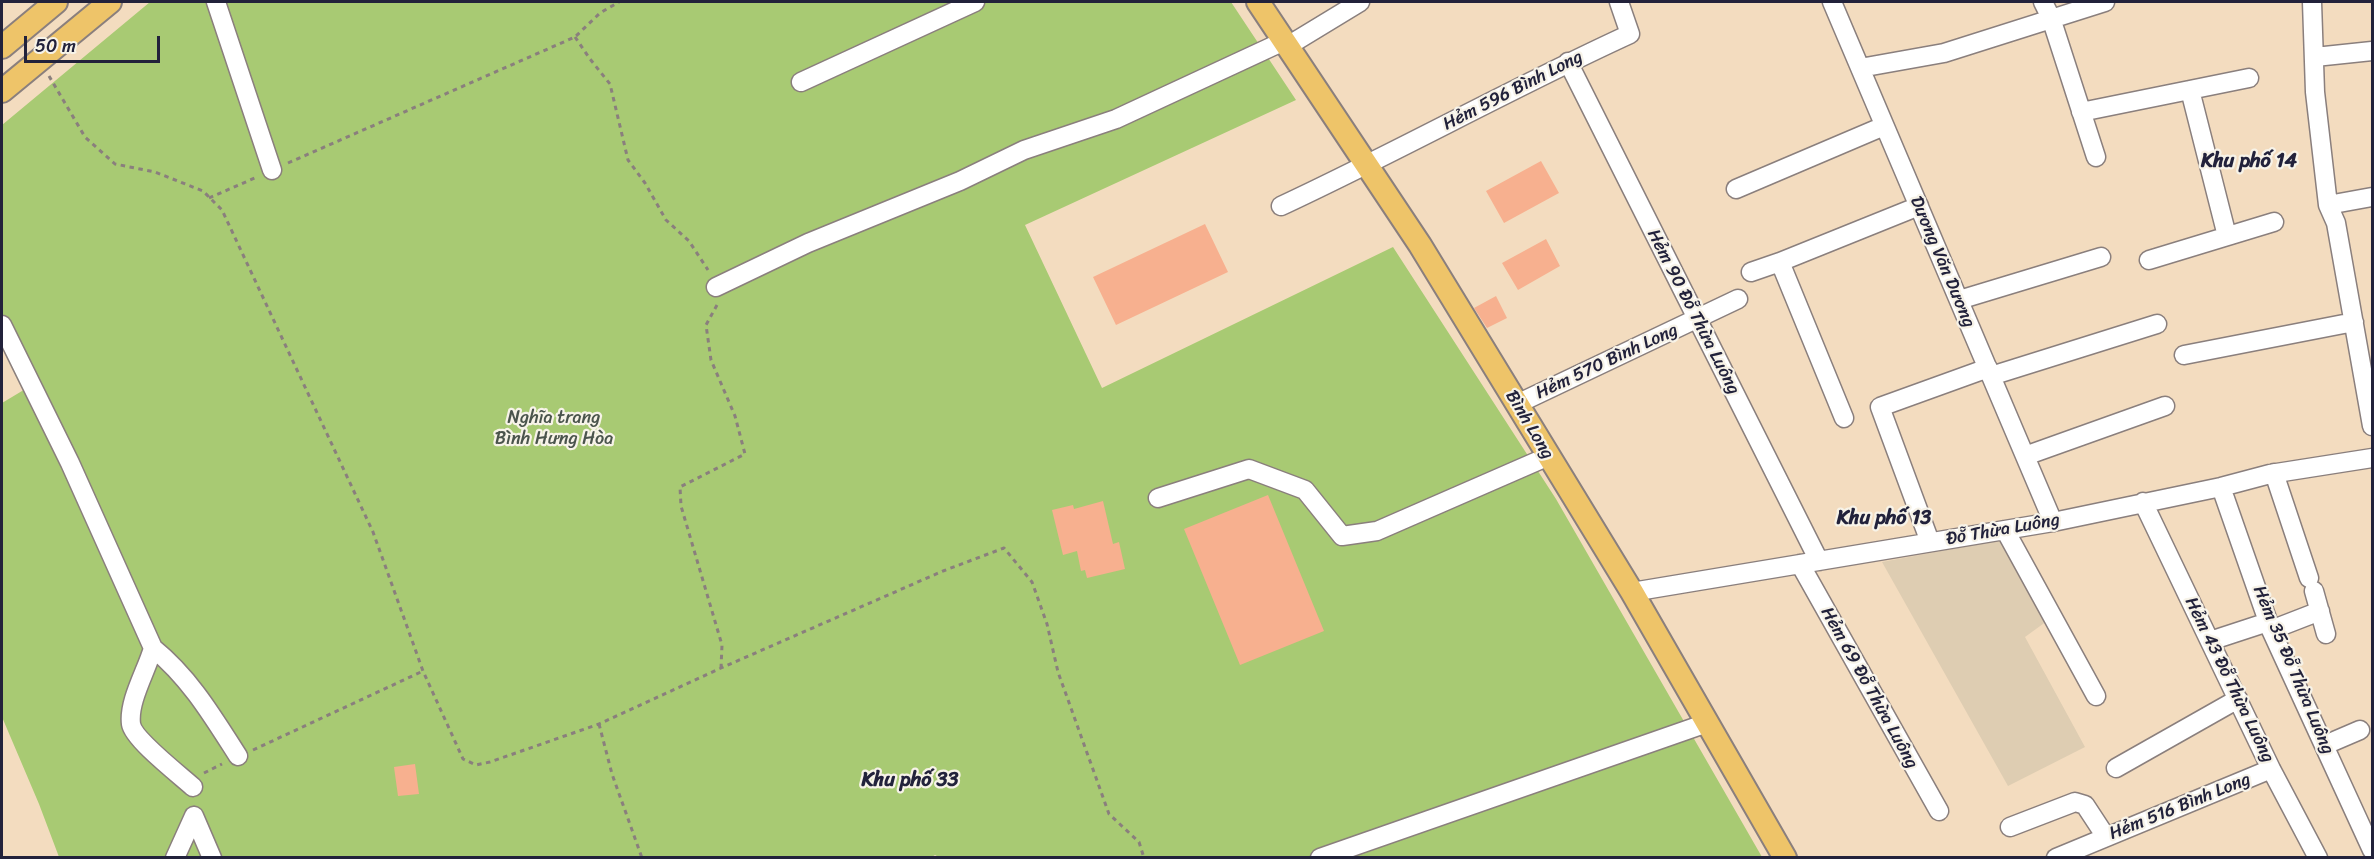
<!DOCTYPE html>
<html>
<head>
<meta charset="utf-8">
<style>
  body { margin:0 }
  #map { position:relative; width:2374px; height:859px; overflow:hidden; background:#f3dcbf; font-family:Sriracha,sans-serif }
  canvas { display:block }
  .frame { position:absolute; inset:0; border:3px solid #22223b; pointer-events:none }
  .scale { position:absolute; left:24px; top:36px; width:136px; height:27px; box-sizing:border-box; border:3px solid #22223b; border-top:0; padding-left:8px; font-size:18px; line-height:21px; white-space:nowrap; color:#22223b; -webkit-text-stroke:4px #f7f3e8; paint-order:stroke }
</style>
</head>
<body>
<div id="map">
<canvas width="2374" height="859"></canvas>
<div class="frame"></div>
<div class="scale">50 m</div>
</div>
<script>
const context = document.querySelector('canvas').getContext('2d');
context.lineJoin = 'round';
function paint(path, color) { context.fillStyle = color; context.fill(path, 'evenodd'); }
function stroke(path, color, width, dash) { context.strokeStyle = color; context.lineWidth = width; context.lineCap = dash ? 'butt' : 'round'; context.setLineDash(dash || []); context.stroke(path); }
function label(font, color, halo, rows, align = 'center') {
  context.font = font + ' Sriracha,sans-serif'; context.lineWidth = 4.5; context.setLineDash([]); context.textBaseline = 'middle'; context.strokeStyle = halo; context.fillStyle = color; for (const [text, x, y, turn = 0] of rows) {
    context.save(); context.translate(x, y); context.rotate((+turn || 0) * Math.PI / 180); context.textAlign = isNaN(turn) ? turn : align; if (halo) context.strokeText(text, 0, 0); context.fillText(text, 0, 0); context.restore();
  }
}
const built = new Path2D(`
  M2000,540L2047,621L2025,637L2085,747L2008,786L1882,562Z`);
const green = new Path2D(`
  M150,2H1231L1296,100L1025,225L1102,388L1393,247L1556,499L1762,857L941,858L935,855L930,858L59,857L39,804L2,717V403L32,385L2,317V125Z`);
const building = new Path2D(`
  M1541,161L1559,193L1504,223L1486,191Z
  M1205,224L1228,272L1116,325L1093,277Z
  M1546,239L1560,266L1518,290L1502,263Z
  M1496,296L1507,318L1487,328L1474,308Z
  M1268,495L1324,631L1240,665L1184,529Z
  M1103,501L1113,544L1119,542L1125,569L1087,578L1085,570L1081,571L1077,551L1063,555L1052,510L1073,505L1074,509Z
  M415,764L419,794L398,796L394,767Z`);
const path = new Path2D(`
  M575,37L590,59L610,84L628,160L645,183L666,220L689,241L708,270
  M49,76L85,137L115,164L155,172L203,191L222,210L373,532L423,671L463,759L476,765L490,762L599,724L721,668L943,571L1004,548L1032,582L1047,624L1058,672L1109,814L1139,842L1144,858
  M288,163L575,37L600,13L619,2
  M209,198L257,177
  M717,305L706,325L711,360L735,416L745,454L680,487L681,506L722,645L721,668
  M599,724L612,774L642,858
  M253,750L423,671
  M204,773L222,764`);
const minor = new Path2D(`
  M216,2L272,170
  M1832,2L2053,522
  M2043,2L2051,18L2096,157
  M2312,2L2315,92L2328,205L2336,223L2372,426
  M1286,47L1360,2
  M2315,57L2372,51
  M1568,62L1819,561
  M1860,68L1944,53L2105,2
  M801,82L975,2
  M2190,90L2227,236
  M2081,112L2249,78
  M1736,189L1884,126
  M2328,205L2372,197
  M1281,206C1399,151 1512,88 1630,34L1619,2
  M2149,260L2274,222
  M1751,272L1780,262
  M716,287L808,243L960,181L1024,150L1116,119L1284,41
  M1959,300L2101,257
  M2,325L70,463L153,648C147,670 128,701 131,724C133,739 181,776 193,787
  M2184,355L2354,322
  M1991,376L2157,324
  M1517,404L1738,299
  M1844,418L1780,262L1919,206
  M2025,456L2165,406
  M2274,473L2309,578
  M2221,487L2271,630L2372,850
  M1158,498L1249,469L1305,490L1342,536L1377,531L1549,456
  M2143,502L2271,769L2318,858
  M2005,530L2096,696
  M1930,542L1880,407L1988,368
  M1800,564L1939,811
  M2314,591L2326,634
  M1632,592L2053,522L2221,487L2270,474L2372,458
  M2271,630L2320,611
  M2210,641L2268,622
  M153,648C190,678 213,717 238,756
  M2325,745L2360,730
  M2116,768L2238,699
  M194,816L212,858
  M2010,827L2075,802L2085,805L2106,837
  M175,858L194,816
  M1320,858L1707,723
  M2056,858L2271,769`);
const major = new Path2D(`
  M1258,2L1420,245L1632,592L1785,858
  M2,47L56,2
  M2,91L110,2`);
const streetNames = [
  ["Hẻm 596 Bình Long",1513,91,-27],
  ["Dương Văn Dương",1942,262,67],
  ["Hẻm 90 Đỗ Thừa Luông",1693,312,63],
  ["Hẻm 570 Bình Long",1607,362,-25],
  ["Bình Long",1529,425,59],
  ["Đỗ Thừa Luông",2003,530,-10],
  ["Hẻm 35 Đỗ Thừa Luông",2293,670,67],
  ["Hẻm 43 Đỗ Thừa Luông",2229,680,64],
  ["Hẻm 69 Đỗ Thừa Luông",1869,688,61],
  ["Hẻm 516 Bình Long",2180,807,-22]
];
const parkNames = [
  ["Nghĩa trang",554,418],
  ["Bình Hưng Hòa",554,439]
];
const neighbourhoodNames = [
  ["Khu phố 14",2249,162],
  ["Khu phố 13",1884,519],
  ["Khu phố 33",910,781]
];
paint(built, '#decdb2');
paint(green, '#a8ca73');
paint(building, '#f7b08f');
stroke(minor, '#8a7f7d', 21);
stroke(major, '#8a7f7d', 26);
stroke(path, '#8a7f7d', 3, [4.5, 4.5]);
stroke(minor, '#fff', 18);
stroke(major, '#eec469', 22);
label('18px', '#22223b', '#f7f3e8', streetNames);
label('18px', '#4a544c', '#f7f3e8', parkNames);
label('bold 20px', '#22223b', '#f7f3e8', neighbourhoodNames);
</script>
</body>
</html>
